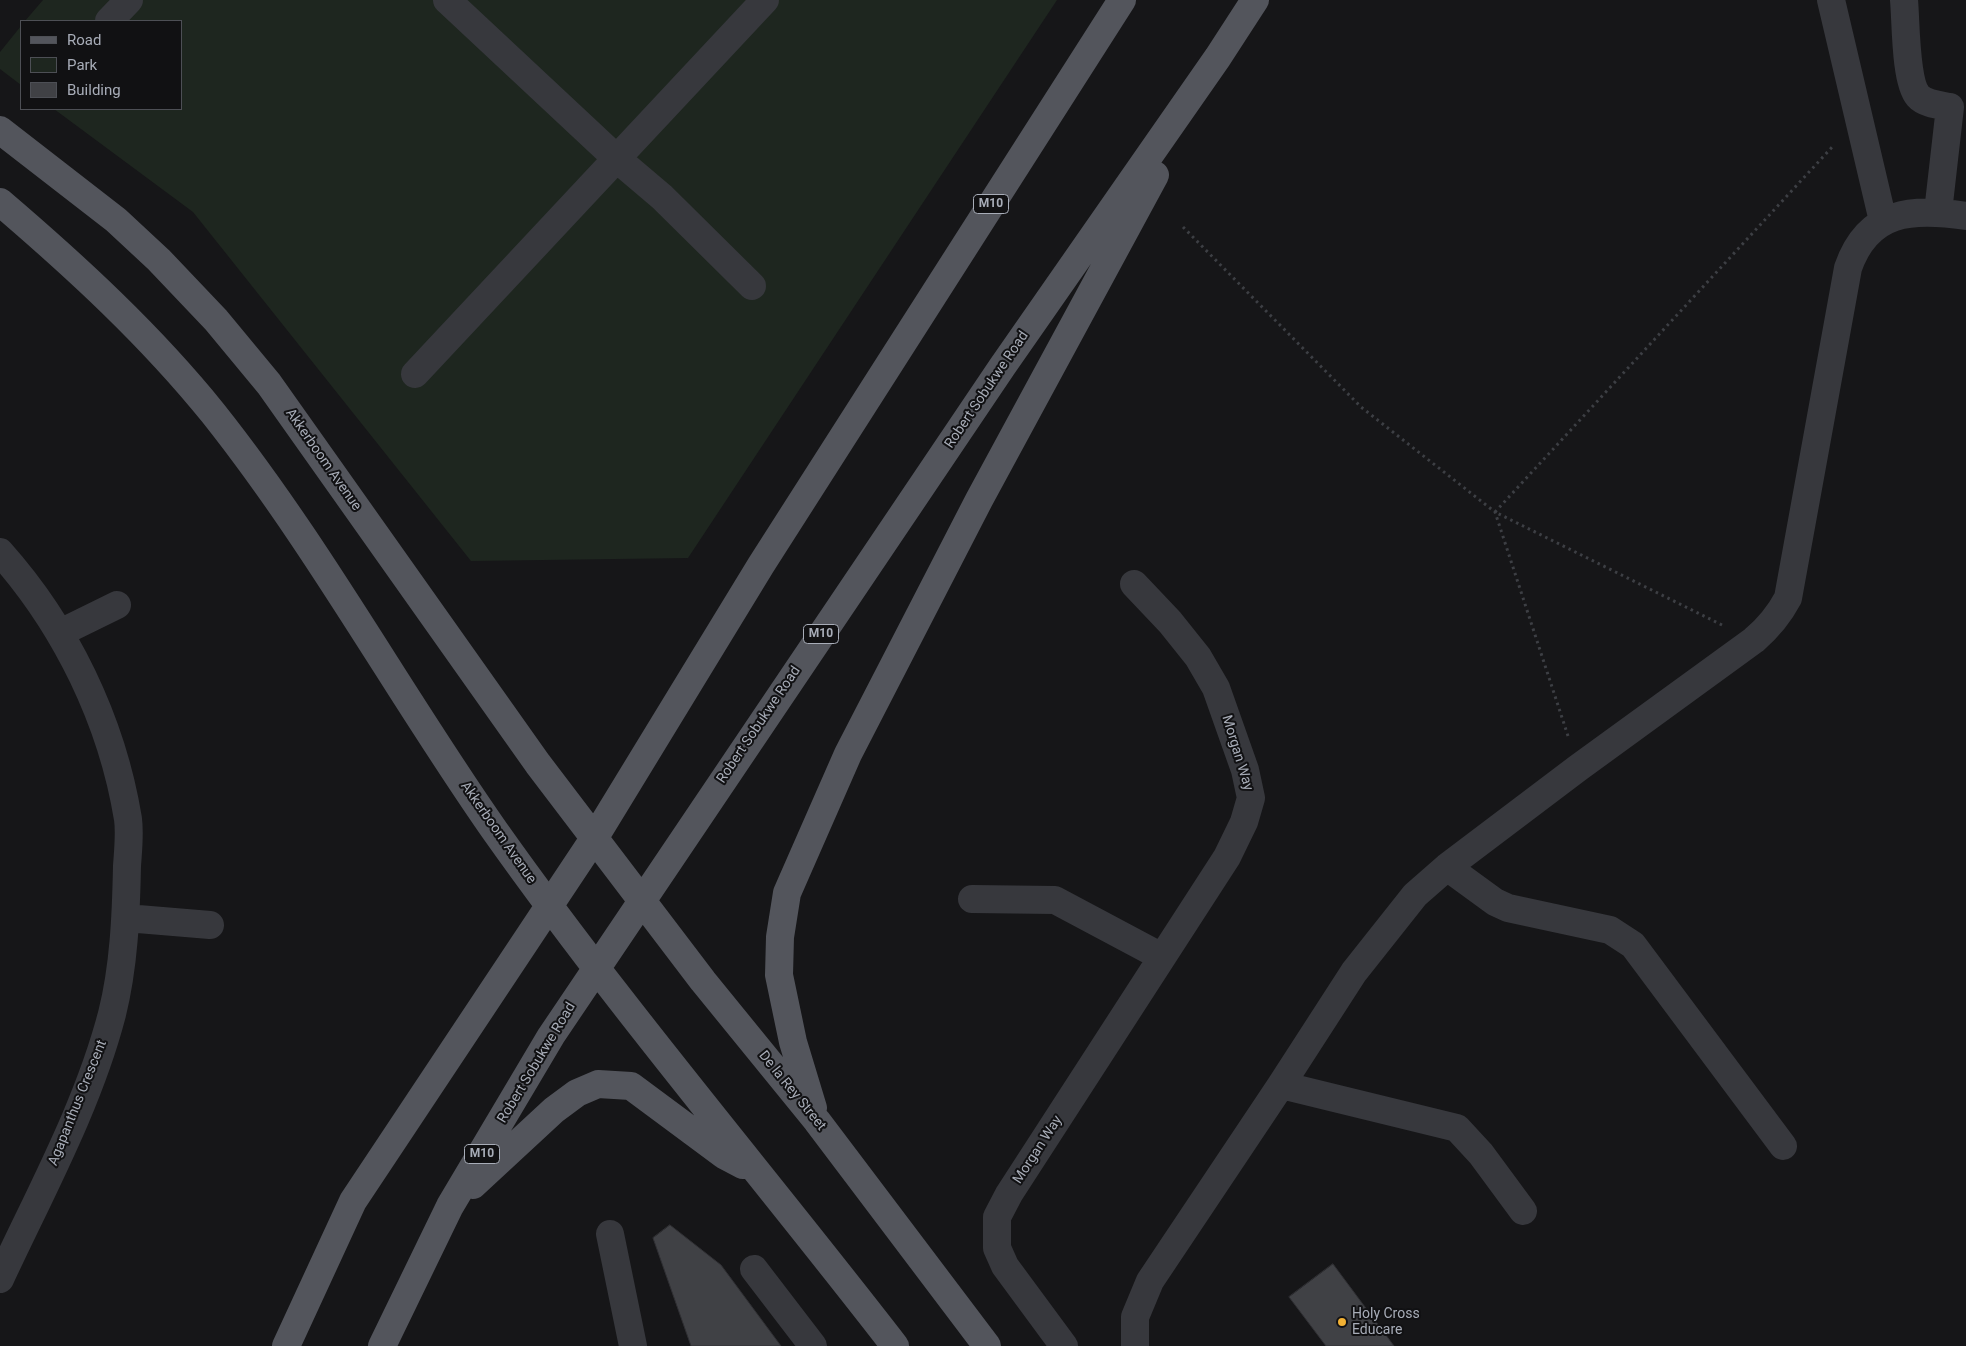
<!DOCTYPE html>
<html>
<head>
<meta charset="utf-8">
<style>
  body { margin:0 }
  #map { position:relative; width:1966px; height:1346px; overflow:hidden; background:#161618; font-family:Roboto,sans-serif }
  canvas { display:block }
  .legend { position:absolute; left:20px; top:20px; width:162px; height:90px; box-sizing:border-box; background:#111113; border:1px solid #4d4f55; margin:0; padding:6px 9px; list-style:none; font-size:15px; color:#a8adb8 }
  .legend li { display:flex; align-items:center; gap:10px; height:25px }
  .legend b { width:25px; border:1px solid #4d4f55 }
</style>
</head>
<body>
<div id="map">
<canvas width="1966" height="1346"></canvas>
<ul class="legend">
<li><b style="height:6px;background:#53555c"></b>Road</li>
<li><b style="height:14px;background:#1e261f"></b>Park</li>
<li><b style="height:14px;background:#404145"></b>Building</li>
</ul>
</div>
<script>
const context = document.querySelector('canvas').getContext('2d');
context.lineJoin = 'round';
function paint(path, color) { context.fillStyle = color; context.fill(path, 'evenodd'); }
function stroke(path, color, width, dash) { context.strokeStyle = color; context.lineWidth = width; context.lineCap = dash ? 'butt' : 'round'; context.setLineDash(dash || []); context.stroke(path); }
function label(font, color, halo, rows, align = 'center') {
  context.font = font + ' Roboto,sans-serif'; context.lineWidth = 4; context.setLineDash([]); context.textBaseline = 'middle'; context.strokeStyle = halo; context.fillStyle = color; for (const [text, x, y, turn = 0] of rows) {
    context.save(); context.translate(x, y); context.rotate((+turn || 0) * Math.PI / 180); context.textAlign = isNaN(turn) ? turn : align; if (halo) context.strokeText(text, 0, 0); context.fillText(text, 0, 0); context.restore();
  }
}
const green = new Path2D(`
  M43,0H1057L688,558L471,561L193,212L54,109H181V21H25Z
  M21,26V85L0,69V52Z`);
const building = new Path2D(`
  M670,1225L721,1265L781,1346H691L653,1238Z
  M1333,1264L1394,1346H1326L1289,1297Z`);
const path = new Path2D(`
  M1183,227L1361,407L1495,512L1568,736
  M1722,625L1495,512L1834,145`);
const minor = new Path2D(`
  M447,0L616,158L662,197L752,286
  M1831,0L1883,221
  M1904,0C1906,20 1905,81 1918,96C1925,104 1940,105 1950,107L1938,212
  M109,21L129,0
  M415,374L765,0
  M0,552C66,626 112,721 128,819C130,834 128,851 127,866C126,915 124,966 112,1014C88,1106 40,1193 0,1279
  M60,633L117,605
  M1447,867L1495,902L1508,908L1610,930L1633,945L1783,1146
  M972,899L1055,900L1162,957
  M126,918L210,925
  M1281,1085L1457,1128L1481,1154L1523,1211
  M610,1234L633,1346
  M754,1269L813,1346
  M1064,1346L1005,1266L997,1248V1217L1009,1194L1227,857L1244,822L1251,798L1245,770L1216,688L1198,657L1170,622L1134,584
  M1135,1346V1317L1150,1281L1281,1085L1354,972L1415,895L1447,867L1578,768L1754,640C1768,628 1779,615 1788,598L1848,268C1868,210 1912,208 1966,216`);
const major = new Path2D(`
  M0,130L116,220L159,260L216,320L269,384L538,764L703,981L817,1121L987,1346
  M0,202C76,267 150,335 213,413C318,545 399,694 495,831C621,1009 762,1174 895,1346
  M813,1108L793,1042L779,975L780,937L787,893L848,754L979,500L1155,175
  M473,1185L554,1110L577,1093L598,1084L631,1086L724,1155L743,1165
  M286,1346L353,1201L595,837L761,565L1122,0
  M382,1346L450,1206L551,1036L1002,367L1218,57L1255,0`);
const markers = [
  [1342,1322,5,"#f2b134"]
];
const shields = [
  [991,204,35],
  [821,634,35],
  [482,1154,35]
];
const shieldNames = [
  ["M10",991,204],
  ["M10",821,634],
  ["M10",482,1154]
];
const streetNames = [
  ["Robert Sobukwe Road",987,390,-56],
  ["Akkerboom Avenue",323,460,55],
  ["Robert Sobukwe Road",759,725,-56],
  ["Morgan Way",1237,753,73],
  ["Akkerboom Avenue",498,833,55],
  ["Robert Sobukwe Road",537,1063,-59],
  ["De la Rey Street",792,1091,51],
  ["Agapanthus Crescent",78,1103,-68],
  ["Morgan Way",1038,1150,-57]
];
const poiNames = [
  ["Holy Cross",1352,1314],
  ["Educare",1352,1330]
];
paint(green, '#1e261f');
paint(building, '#404145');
stroke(building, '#303034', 1);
stroke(path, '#3d3f44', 3, [2.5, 4]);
stroke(minor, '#37383d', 28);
stroke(major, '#53555c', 28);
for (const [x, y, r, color] of markers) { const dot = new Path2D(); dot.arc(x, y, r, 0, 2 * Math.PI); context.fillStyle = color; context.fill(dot); stroke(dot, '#111113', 2); }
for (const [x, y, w] of shields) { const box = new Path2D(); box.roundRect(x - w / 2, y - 9.5, w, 19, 4); context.fillStyle = '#111113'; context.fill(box); stroke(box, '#a8adb8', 1); }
label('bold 12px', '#a8adb8', null, shieldNames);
label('14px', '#a8adb8', '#111113', streetNames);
label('14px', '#a8adb8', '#111113', poiNames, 'left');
</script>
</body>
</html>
